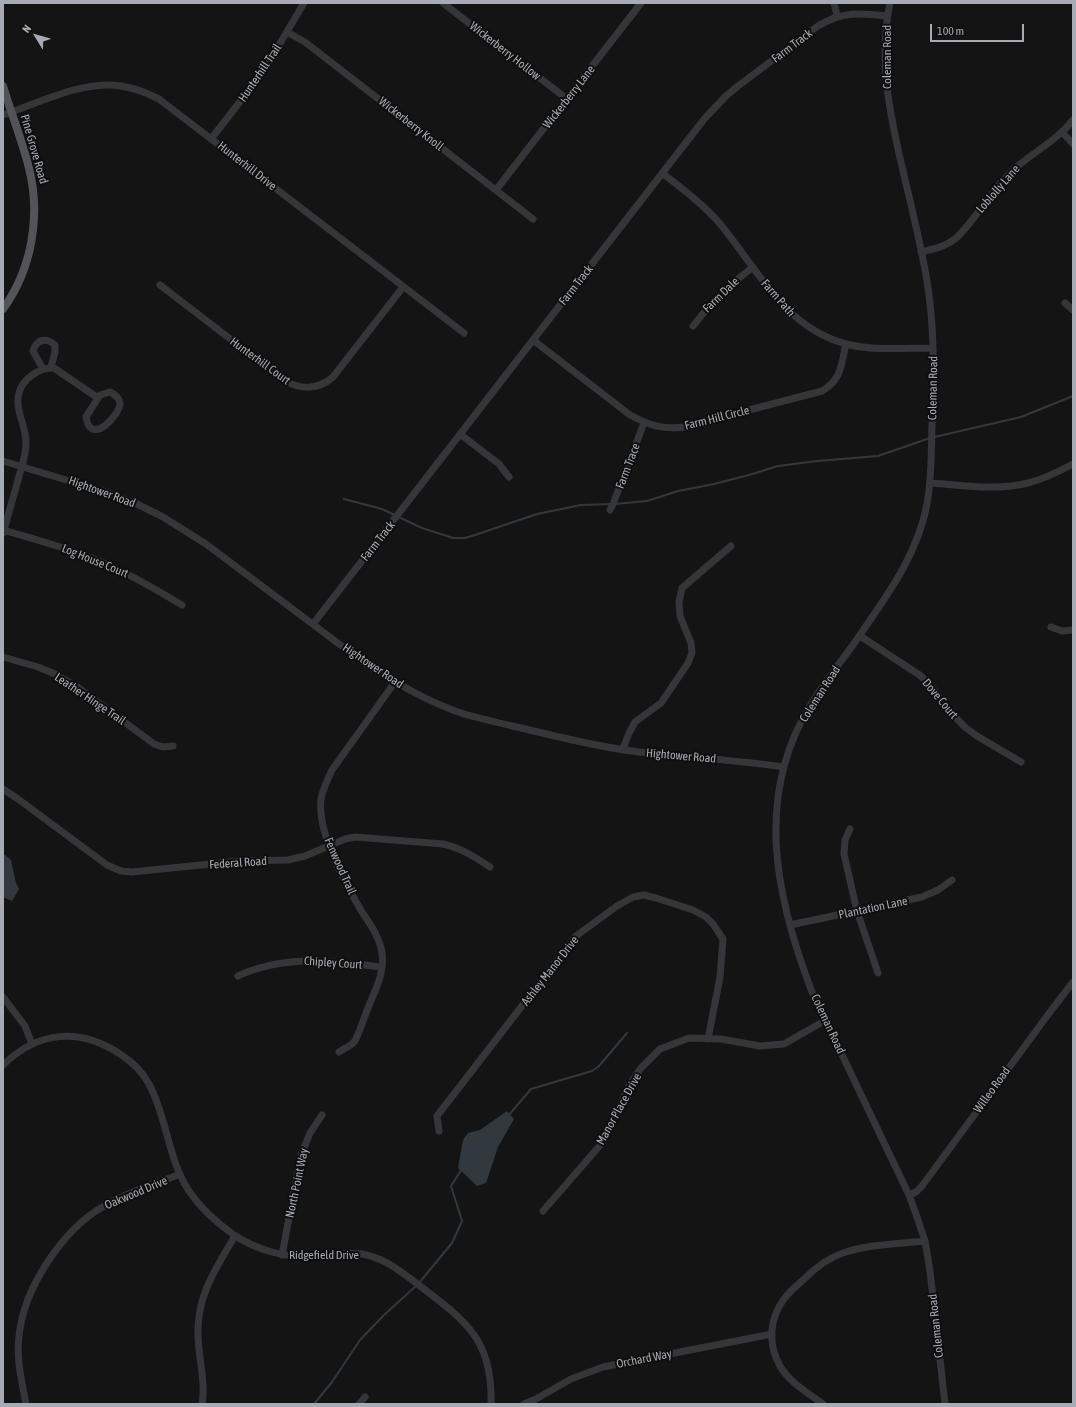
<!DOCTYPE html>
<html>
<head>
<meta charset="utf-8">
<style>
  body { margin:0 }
  #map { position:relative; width:1076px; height:1407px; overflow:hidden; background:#141415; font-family:"Asap Condensed",sans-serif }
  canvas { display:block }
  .frame { position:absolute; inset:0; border:4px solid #a7acb4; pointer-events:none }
  .north { position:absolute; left:16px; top:16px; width:40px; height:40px; -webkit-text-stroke:3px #0f0f10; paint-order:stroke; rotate:307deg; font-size:11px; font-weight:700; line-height:16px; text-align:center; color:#a7acb4 }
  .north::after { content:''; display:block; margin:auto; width:14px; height:18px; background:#a7acb4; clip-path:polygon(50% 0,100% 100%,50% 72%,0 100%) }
  .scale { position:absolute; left:930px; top:24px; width:94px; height:18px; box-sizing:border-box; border:2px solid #a7acb4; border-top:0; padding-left:5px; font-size:12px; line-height:14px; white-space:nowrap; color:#a7acb4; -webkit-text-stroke:3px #0f0f10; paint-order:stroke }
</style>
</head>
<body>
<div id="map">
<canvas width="1076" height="1407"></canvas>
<div class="frame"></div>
<div class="north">N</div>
<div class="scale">100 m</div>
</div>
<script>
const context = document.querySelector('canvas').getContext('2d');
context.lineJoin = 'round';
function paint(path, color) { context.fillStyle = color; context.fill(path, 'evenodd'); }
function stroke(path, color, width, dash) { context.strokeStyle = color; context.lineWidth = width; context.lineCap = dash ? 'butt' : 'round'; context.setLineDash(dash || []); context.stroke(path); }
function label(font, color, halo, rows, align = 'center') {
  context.font = font + ' "Asap Condensed",sans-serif'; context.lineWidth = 4; context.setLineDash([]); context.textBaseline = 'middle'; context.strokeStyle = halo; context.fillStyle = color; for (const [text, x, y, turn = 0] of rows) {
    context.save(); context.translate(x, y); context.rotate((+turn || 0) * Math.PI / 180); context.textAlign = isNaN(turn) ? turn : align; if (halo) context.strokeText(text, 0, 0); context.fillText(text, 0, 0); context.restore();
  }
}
const water = new Path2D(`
  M3,853L11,860L16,883L19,889L12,901L3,897Z
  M507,1111L514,1119L498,1147L486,1183L477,1186L458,1168L463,1140L468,1133L480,1130Z`);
const stream = new Path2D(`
  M344,499L382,509L422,528L453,538H465L475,535L537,514L581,505L611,504
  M615,504L647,501L678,491L714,484L749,475L778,466L817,461L878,456L930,438L1021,417L1073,396
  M508,1116L531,1089L592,1071L599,1066L627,1033
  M419,1283L452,1243L462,1221L451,1186L462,1169
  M314,1404L332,1382L360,1340L384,1315L416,1286`);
const minor = new Path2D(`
  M443,3L567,99
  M834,3L837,16
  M890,3C879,57 888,105 900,158C909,197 919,236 926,275C935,325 934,376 932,426C931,452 932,478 927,504C918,552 891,590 864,629C847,655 826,679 810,706C754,797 776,898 812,992L909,1195L917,1217L925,1241L930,1271L945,1404
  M287,32L305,42L533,219
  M3,115C39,103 83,80 121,86C135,88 147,93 159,99L464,333
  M1062,132L1073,144
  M211,139L263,72L304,3
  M662,173C683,189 704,205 721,225C758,270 785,328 846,344C873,351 905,348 933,348
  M496,190L641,3
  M921,252C933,249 945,247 955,239C975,221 990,192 1010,173C1029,154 1056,142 1073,120
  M160,285L285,381C302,390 318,390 333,377L403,287
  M1065,303L1073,310
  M693,326C711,302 729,285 753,267
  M533,340L630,415C649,425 662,430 684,427L822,391C842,379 841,365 846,344
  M43,369L33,351C37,339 46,337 55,345V352L51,367
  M110,392C114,394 119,397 120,403C121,413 91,448 86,417L100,395Z
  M460,434L499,464L509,477
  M3,461L106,492L135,503L163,517L206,544L367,665C398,684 430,703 464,714C489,721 513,726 538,732C571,740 605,748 639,752C687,757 736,760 784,767
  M930,483C962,485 996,491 1028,483C1044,479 1058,472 1073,464
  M610,510L613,504L644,423
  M3,530C35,539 68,548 99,561C128,573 155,589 182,605
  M3,533C8,516 13,498 18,480C21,468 26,456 26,444C27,427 14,410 19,393C22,379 40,367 54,368L98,398
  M313,624L705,118L726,96L738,86L818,26C843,11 860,13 887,16
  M1051,627L1062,631L1073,630
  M860,636L921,676L935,691L951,713L966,728L977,736L1021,762
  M3,657L38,667L55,674L76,686L154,744L163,747L173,746
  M623,749L629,733L635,722L661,703L688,663L692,653L691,643L680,616L679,602L682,588L731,546
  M3,789L18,799L107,865L121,871L132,872L240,861L288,860L305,856L345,839L355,837L443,844C461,848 475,857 490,867
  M850,829L845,840L844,854L857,911L878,973
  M790,925L922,897L938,890L952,880
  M238,976C249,970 259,968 271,965C310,957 343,963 382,967
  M3,997L25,1026L32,1044
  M339,1052C343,1049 351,1046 354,1042C358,1037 365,1015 368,1008C375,990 385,973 382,953C380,938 370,924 362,912C345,883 317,833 321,799C323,788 328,779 332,770L395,682
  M3,1065C38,1031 79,1027 120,1054C131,1061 142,1071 149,1084C167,1117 168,1160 189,1191C201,1209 217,1223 234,1235C255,1249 284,1258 310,1256C327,1256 345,1252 362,1254C385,1258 402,1272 420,1286C466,1321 493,1340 491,1404
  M439,1131L437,1116L576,936L617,906L633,897L644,895L656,898L693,910L706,917L713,924L723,939L720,977L708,1039
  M909,1195L916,1192L922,1186L1047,1016L1073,982
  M543,1211L603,1142L630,1084L641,1068L660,1049L689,1038L721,1039L760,1046L784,1044L826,1020
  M282,1255L301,1155L310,1133L322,1115
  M26,1404C22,1382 16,1360 19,1337C23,1289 62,1230 104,1206C128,1192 155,1184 180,1174
  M202,1404C206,1381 198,1357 198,1334C197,1295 216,1268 235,1236
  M359,1404L365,1397
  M524,1404L536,1399L571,1379L603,1367L772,1334
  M823,1404C808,1393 789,1382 780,1366C768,1345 769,1319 784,1299C789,1292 796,1286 803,1280C814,1269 828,1258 843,1253C869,1244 898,1244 925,1241`);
const major = new Path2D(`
  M3,86C11,113 22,140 29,168C41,216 32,269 3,309`);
const streetNames = [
  ["Farm Track",792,46,-37],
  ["Wickerberry Hollow",505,51,38],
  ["Coleman Road",887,57,-90],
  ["Hunterhill Trail",260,73,-56],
  ["Wickerberry Lane",569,97,-52],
  ["Wickerberry Knoll",411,124,38],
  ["Pine Grove Road",34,149,74],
  ["Hunterhill Drive",247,166,38],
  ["Loblolly Lane",998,189,-49],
  ["Farm Track",576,285,-52],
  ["Farm Dale",721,295,-44],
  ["Farm Path",778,298,49],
  ["Hunterhill Court",260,361,36],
  ["Coleman Road",933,388,-89],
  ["Farm Hill Circle",717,418,-14],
  ["Farm Trace",628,466,-69],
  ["Hightower Road",102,492,20],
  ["Farm Track",378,541,-52],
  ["Log House Court",95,561,22],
  ["Hightower Road",373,666,34],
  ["Coleman Road",820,694,-57],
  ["Leather Hinge Trail",90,699,34],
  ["Dove Court",940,699,50],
  ["Hightower Road",681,756,5],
  ["Federal Road",238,863,-4],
  ["Fenwood Trail",340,866,66],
  ["Plantation Lane",873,908,-12],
  ["Chipley Court",333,963,4],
  ["Ashley Manor Drive",550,971,-52],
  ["Coleman Road",828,1024,65],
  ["Willeo Road",992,1090,-54],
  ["Manor Place Drive",619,1109,-61],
  ["North Point Way",297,1183,-78],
  ["Oakwood Drive",136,1193,-23],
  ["Ridgefield Drive",324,1255],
  ["Coleman Road",936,1326,-96],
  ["Orchard Way",644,1359,-11]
];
paint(water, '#31393e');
stroke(stream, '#31393e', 2);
stroke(minor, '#35363a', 7);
stroke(major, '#525458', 8);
label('12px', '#a7acb4', '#0f0f10', streetNames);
</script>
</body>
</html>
